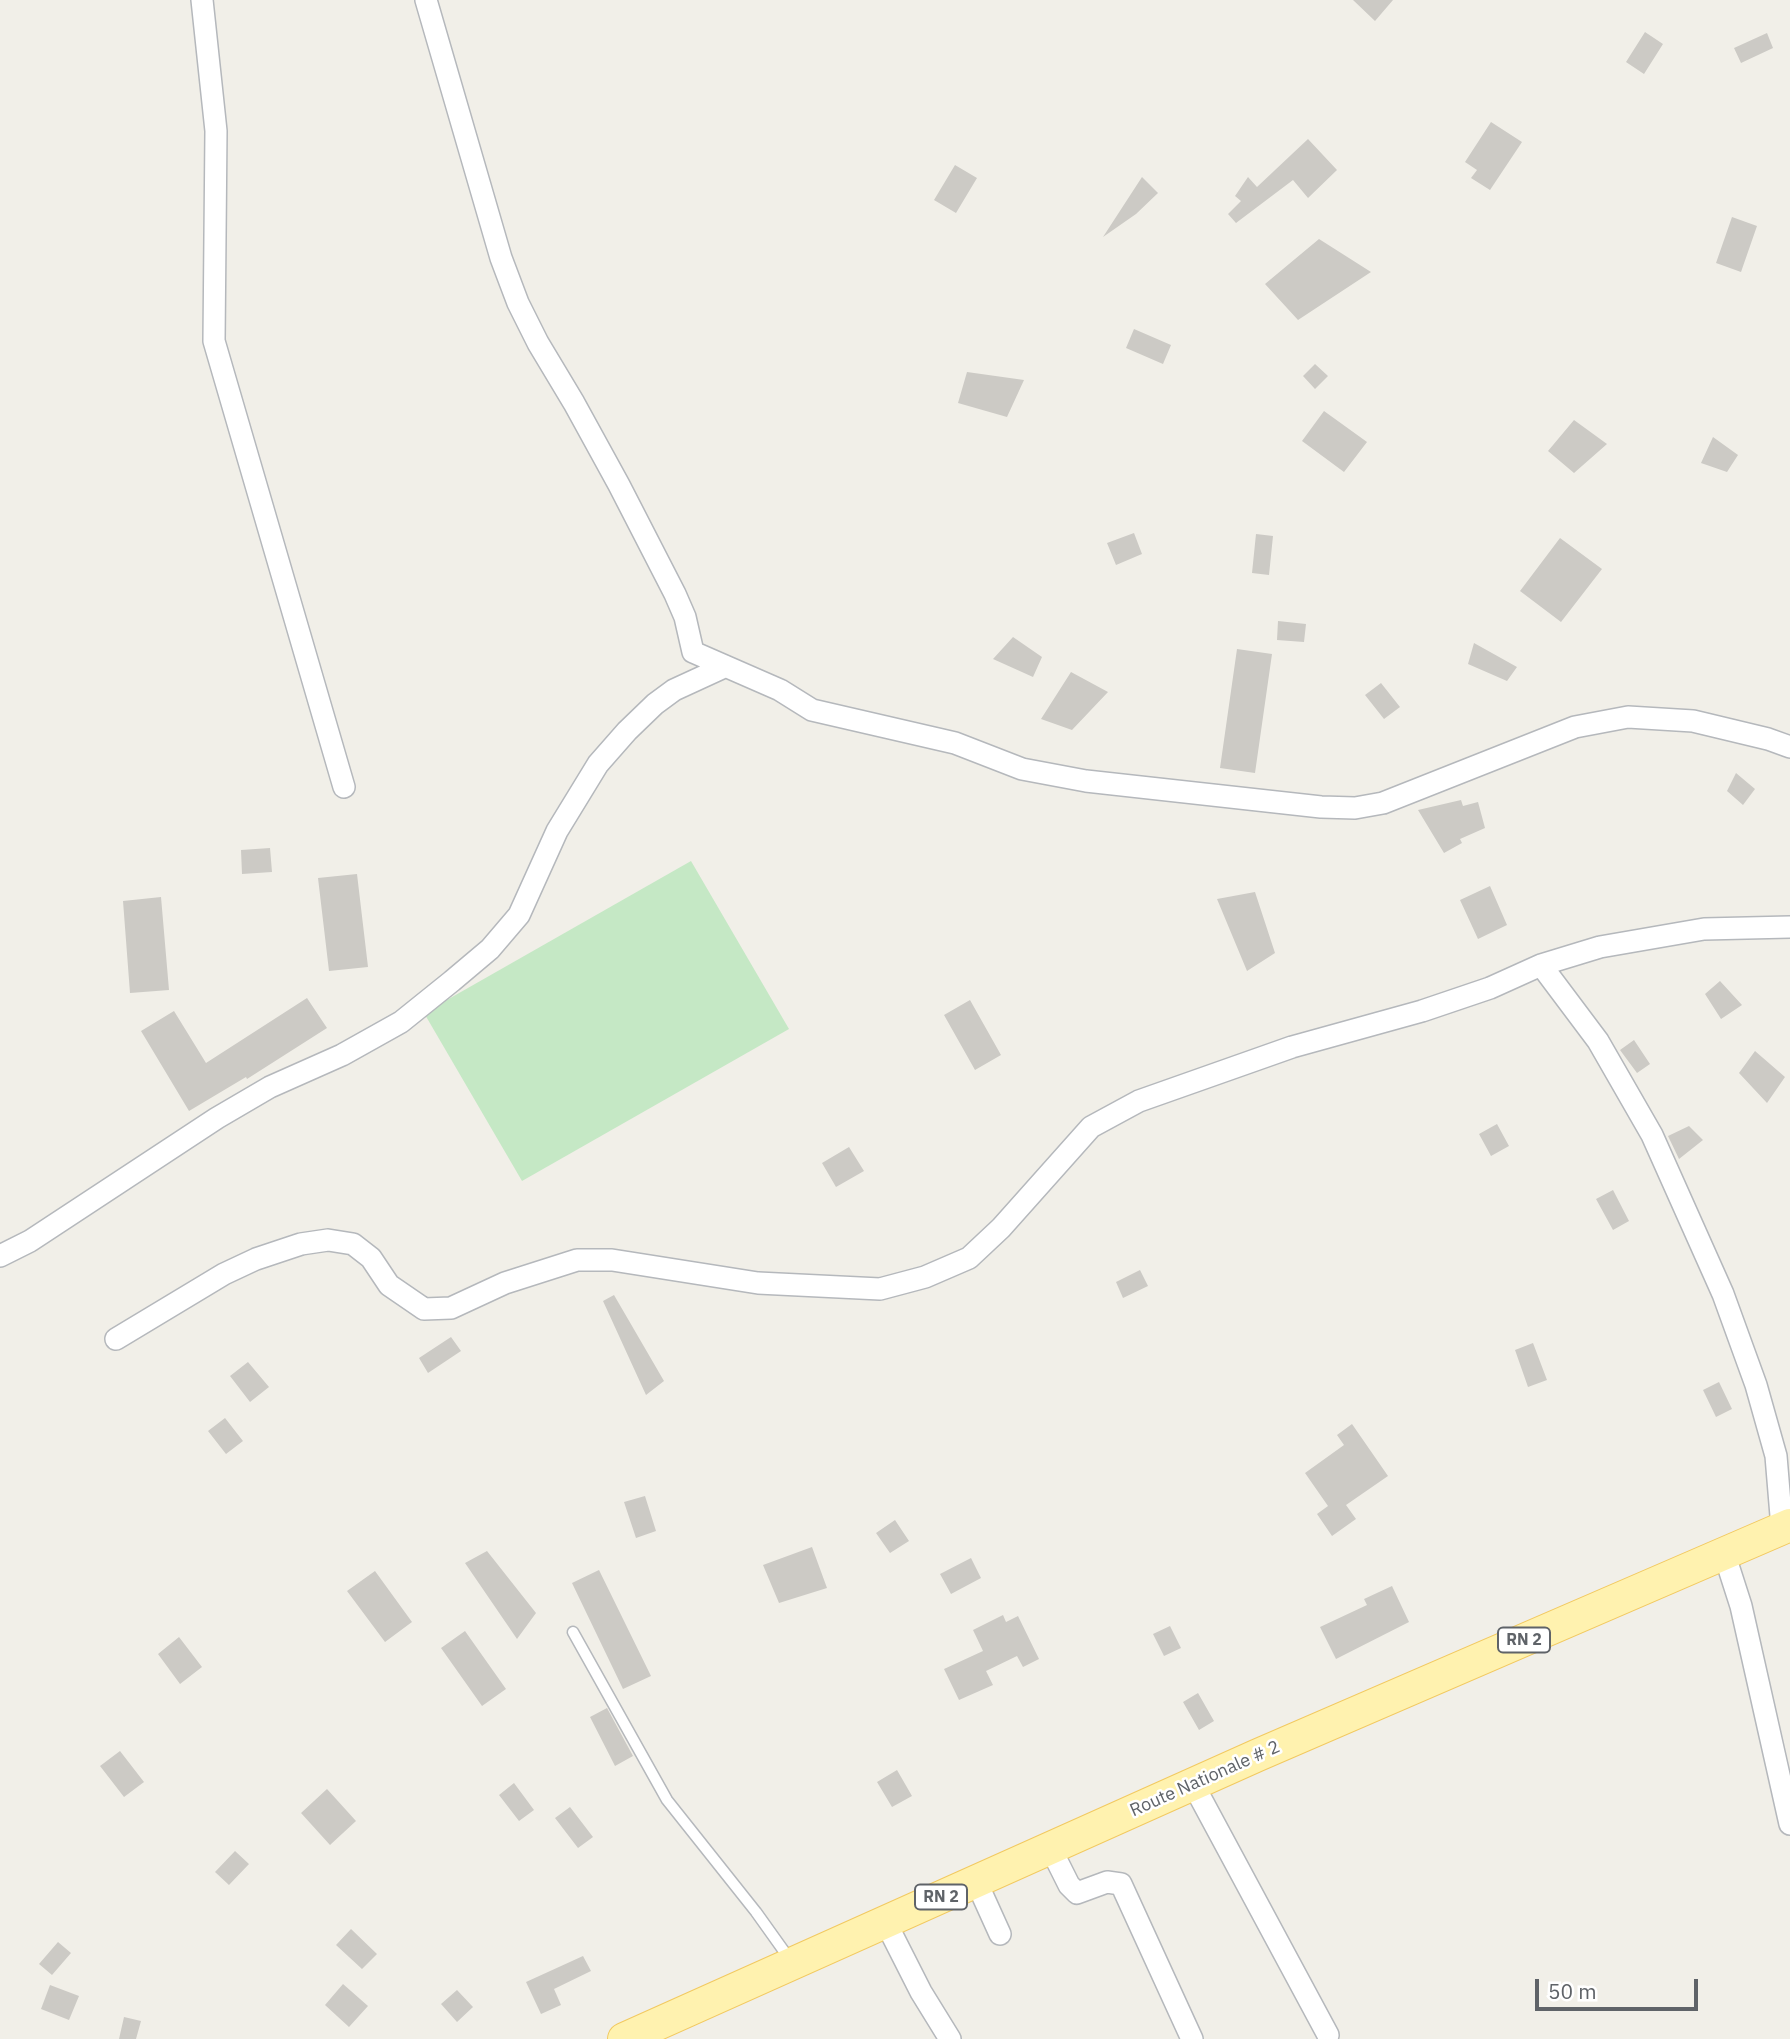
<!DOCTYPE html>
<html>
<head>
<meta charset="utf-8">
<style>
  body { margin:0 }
  #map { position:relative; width:1790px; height:2039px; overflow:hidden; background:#f1efe8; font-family:"IBM Plex Sans",sans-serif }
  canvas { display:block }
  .scale { position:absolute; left:1535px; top:1979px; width:163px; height:32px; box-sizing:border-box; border:4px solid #5f6368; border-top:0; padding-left:9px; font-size:21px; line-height:24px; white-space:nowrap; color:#5f6368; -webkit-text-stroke:5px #fff; paint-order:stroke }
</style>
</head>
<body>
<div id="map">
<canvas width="1790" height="2039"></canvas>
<div class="scale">50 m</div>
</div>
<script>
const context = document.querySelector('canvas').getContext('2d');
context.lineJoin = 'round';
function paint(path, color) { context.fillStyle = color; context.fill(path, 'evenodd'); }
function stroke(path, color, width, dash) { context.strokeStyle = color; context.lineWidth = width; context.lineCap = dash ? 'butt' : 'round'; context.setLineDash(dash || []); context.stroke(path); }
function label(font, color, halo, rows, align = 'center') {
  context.font = font + ' "IBM Plex Sans",sans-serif'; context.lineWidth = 5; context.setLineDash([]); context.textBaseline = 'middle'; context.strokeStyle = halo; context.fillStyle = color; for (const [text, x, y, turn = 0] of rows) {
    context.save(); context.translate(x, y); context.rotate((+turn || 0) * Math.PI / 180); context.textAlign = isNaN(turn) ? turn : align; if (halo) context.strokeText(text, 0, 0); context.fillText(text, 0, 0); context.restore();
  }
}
const green = new Path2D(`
  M691,861L789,1029L522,1181L424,1013Z`);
const building = new Path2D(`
  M1353,0H1393L1375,21Z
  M1645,32L1663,44L1644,74L1626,62Z
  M1767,33L1773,48L1741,63L1734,48Z
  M1491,122L1522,142L1490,190L1471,178L1477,170L1465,162Z
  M1308,139L1337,170L1308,198L1293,180L1236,223L1228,214L1241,201L1235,196L1248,177L1257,187Z
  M955,165L977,178L956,213L934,200Z
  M1142,177L1158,193L1136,214L1103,237Z
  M1732,217L1757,226L1741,272L1716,263Z
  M1319,239L1371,272L1298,320L1265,284Z
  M1134,329L1171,345L1163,364L1126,348Z
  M1315,364L1328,376L1315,389L1303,376Z
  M967,372L1024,380L1007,417L958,403Z
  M1324,411L1367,442L1344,472L1302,441Z
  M1574,420L1607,444L1574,473L1548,451Z
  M1713,437L1738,455L1727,472L1701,463Z
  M1134,533L1142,554L1116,565L1107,543Z
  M1256,534L1273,536L1269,575L1252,573Z
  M1560,538L1602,569L1561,622L1520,591Z
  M1278,621L1306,624L1304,642L1277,640Z
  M1013,637L1042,657L1033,677L993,659Z
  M1474,643L1517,667L1507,681L1468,664Z
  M1237,649L1272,654L1255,773L1220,768Z
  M1071,672L1108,692L1072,730L1041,719Z
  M1381,683L1400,707L1384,719L1365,695Z
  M1736,773L1755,789L1743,805L1727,791Z
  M1461,800L1463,806L1478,802L1485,828L1460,839L1462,843L1444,853L1418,810Z
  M270,848L272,872L242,874L241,850Z
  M357,874L368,967L329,971L318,878Z
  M1490,886L1507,925L1478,939L1460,900Z
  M1255,892L1275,953L1247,971L1217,899Z
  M161,897L169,990L130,993L123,901Z
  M1720,981L1742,1005L1721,1019L1705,994Z
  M307,998L327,1028L247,1079L246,1077L189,1111L141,1031L174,1011L206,1063Z
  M970,1000L1001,1055L975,1070L944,1015Z
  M1634,1040L1650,1064L1637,1073L1620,1050Z
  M1755,1051L1785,1077L1767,1103L1739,1073Z
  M1497,1124L1509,1146L1491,1156L1479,1134Z
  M1689,1126L1703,1140L1679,1159L1668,1136Z
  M849,1147L864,1171L836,1187L822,1163Z
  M1613,1190L1629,1221L1613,1230L1596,1199Z
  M1140,1270L1148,1286L1123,1298L1116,1282Z
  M614,1295L664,1381L646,1395L603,1301Z
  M451,1337L461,1351L428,1373L419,1358Z
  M1533,1343L1547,1380L1528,1387L1515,1350Z
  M248,1362L269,1387L250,1402L230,1376Z
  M1719,1382L1732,1409L1716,1417L1703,1390Z
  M225,1418L243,1441L226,1454L208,1431Z
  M1352,1424L1388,1476L1346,1505L1356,1519L1332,1536L1317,1514L1328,1506L1305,1473L1344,1445L1337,1435Z
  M645,1496L656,1531L636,1538L624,1502Z
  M895,1520L909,1541L890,1553L876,1533Z
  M812,1547L827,1588L779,1603L763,1565Z
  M487,1551L536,1613L517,1639L465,1563Z
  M971,1558L981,1578L951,1594L940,1574Z
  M599,1570L651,1676L623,1689L572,1583Z
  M375,1571L412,1622L385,1642L347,1591Z
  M1392,1586L1409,1622L1336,1659L1320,1627L1367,1605L1364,1599Z
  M1003,1615L1006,1622L1018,1616L1039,1659L1023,1667L1017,1656L986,1671L993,1685L959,1700L944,1669L983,1651L973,1630Z
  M1170,1626L1181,1648L1164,1656L1153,1634Z
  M465,1631L506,1689L482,1706L441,1648Z
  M179,1637L202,1667L180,1684L158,1654Z
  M1198,1693L1214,1721L1199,1730L1183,1702Z
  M607,1708L633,1756L615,1766L590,1717Z
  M120,1751L144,1782L124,1797L100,1766Z
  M897,1770L912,1796L892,1807L877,1782Z
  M514,1783L534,1810L519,1821L499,1795Z
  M327,1789L356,1821L330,1845L301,1813Z
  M570,1807L593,1837L578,1848L555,1818Z
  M235,1851L249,1864L229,1885L215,1872Z
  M351,1929L377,1954L362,1969L336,1945Z
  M58,1942L71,1953L52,1975L39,1964Z
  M583,1956L591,1971L554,1989L561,2005L541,2014L526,1982Z
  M343,1984L368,2006L349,2027L325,2005Z
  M50,1985L79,1996L69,2020L41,2009Z
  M457,1990L473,2007L457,2022L441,2004Z
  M124,2017L141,2021L136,2039H119Z`);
const service = new Path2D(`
  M573,1632L667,1800L756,1912L791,1961`);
const minor = new Path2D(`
  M202,0L216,131L214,341L344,787
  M426,0L501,258L518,303L538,343L574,403L619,485L675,594L685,617L693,652L780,690L812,710L955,743L1022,769L1086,781L1321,807L1355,808L1383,803L1575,727L1628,717L1693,721L1768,739L1790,747
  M1541,965L1598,1041L1652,1135L1723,1294L1756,1385L1776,1456L1782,1528
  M0,1256L30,1241L217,1118L270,1087L342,1055L401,1022L452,981L490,949L519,915L557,831L598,764L627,731L655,704L674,690L724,667
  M116,1339L224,1274L256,1259L301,1244L328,1240L353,1244L371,1258L389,1285L424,1309L451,1308L505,1283L577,1260H612L758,1283L880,1289L925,1277L969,1258L1001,1228L1091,1127L1139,1101L1292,1047L1422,1011L1490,988L1541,965L1600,947L1704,929L1790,927
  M1724,1553L1741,1606L1790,1824
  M1193,1784L1328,2035
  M1051,1849L1069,1885L1077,1893L1107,1882L1121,1884L1192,2039
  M976,1881L1000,1934
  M885,1921L921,1992L950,2039`);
const primary = new Path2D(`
  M624,2039L1258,1755L1790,1525`);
const shields = [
  [1524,1640,52],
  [941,1897,52]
];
const shieldNames = [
  ["RN 2",1524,1640],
  ["RN 2",941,1897]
];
const streetNames = [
  ["Route Nationale # 2",1205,1779,-24]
];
paint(green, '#c5e8c5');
paint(building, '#cccac5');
stroke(service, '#b5b8bc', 13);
stroke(minor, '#b5b8bc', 24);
stroke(primary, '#f2c960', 34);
stroke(service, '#fff', 10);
stroke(minor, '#fff', 21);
stroke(primary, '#fff2af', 32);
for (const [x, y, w] of shields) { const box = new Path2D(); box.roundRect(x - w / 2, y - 12.5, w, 25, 5); context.fillStyle = '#fff'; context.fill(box); stroke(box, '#5f6368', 2); }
label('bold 16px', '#5f6368', null, shieldNames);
label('18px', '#5f6368', '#fff', streetNames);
</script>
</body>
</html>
